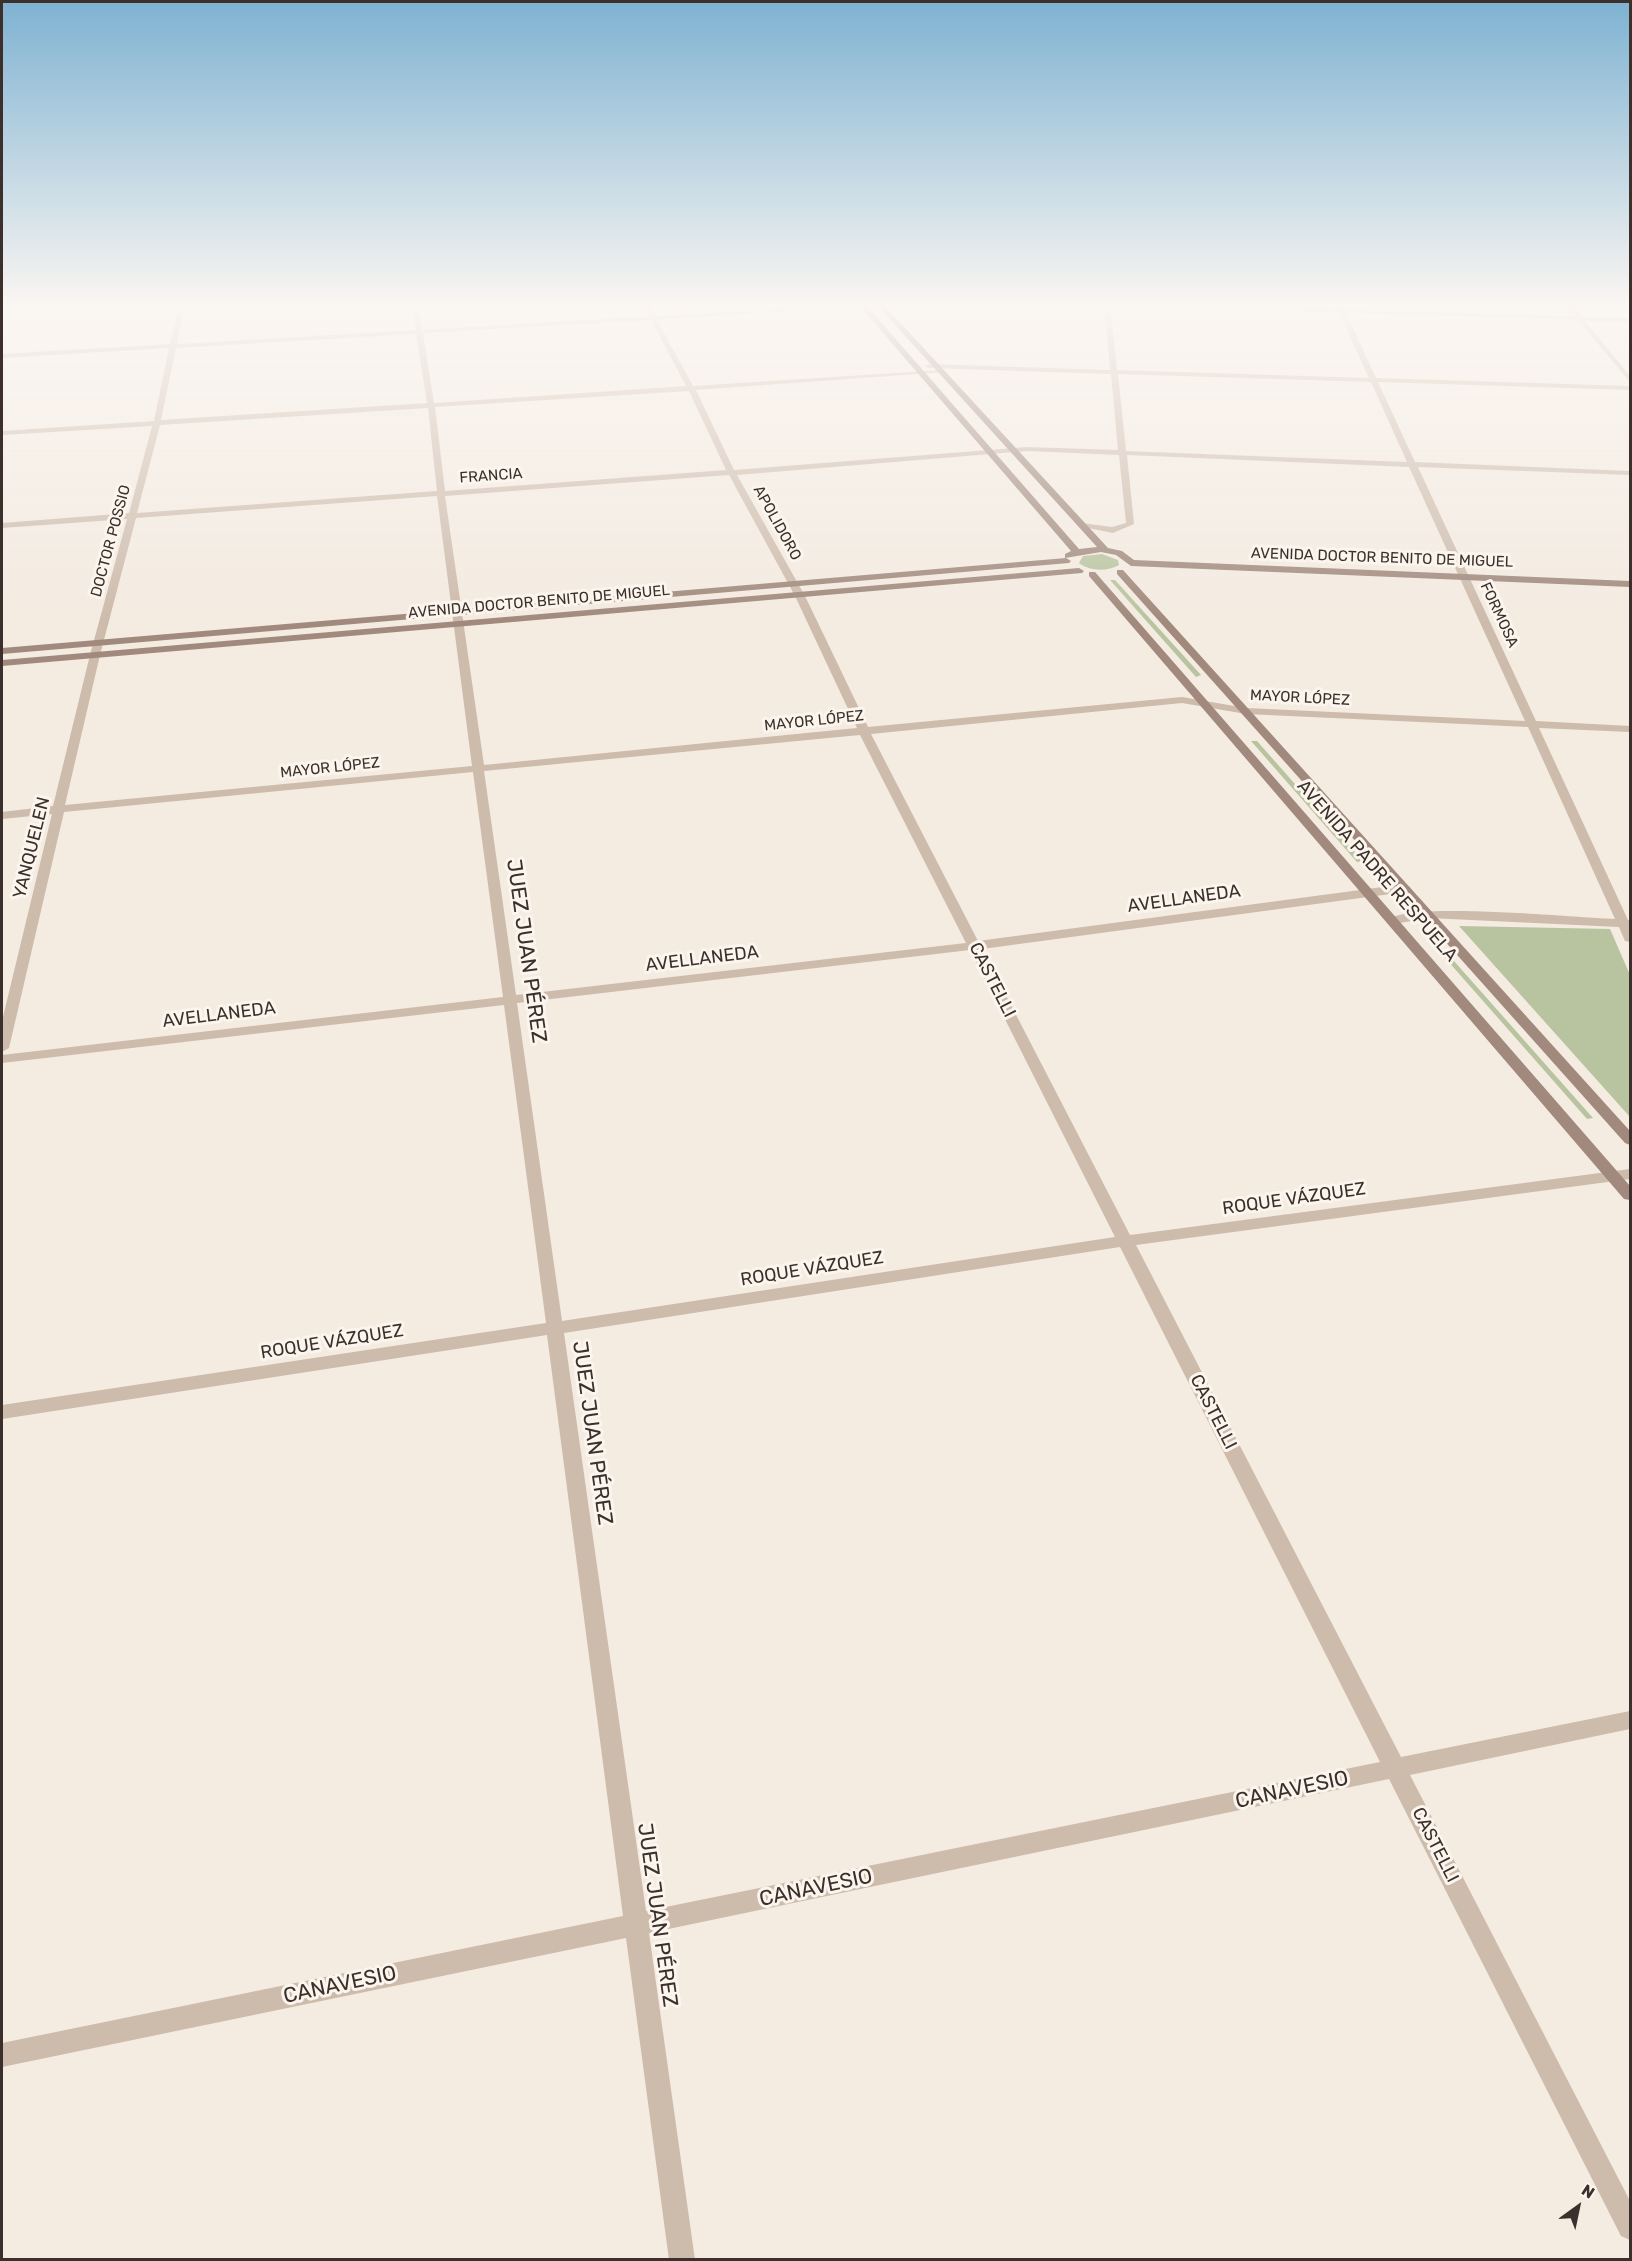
<!DOCTYPE html>
<html>
<head>
<meta charset="utf-8">
<style>
  body { margin:0 }
  #map { position:relative; width:1632px; height:2261px; overflow:hidden; background:#f4ebe1; font-family:Rubik,sans-serif }
  canvas { display:block }
  .frame { position:absolute; inset:0; border:3px solid #3b302b; pointer-events:none }
  .north { position:absolute; left:1548px; top:2177px; width:60px; height:60px; -webkit-text-stroke:4px #fbf5ee; paint-order:stroke; rotate:33deg; font-size:16px; font-weight:700; line-height:24px; text-align:center; color:#3b302b }
  .north::after { content:''; display:block; margin:auto; width:21px; height:27px; background:#3b302b; clip-path:polygon(50% 0,100% 100%,50% 72%,0 100%) }
</style>
</head>
<body>
<div id="map">
<canvas width="1632" height="2261"></canvas>
<div class="frame"></div>
<div class="north">N</div>
</div>
<script>
const context = document.querySelector('canvas').getContext('2d');
context.lineJoin = 'round';
function paint(path, color) { context.fillStyle = color; context.fill(path, 'evenodd'); }
function label(font, color, halo, rows, align = 'center') {
  context.font = font + ' Rubik,sans-serif'; context.lineWidth = 6; context.setLineDash([]); context.textBaseline = 'middle'; context.strokeStyle = halo; context.fillStyle = color; for (const [text, x, y, turn = 0] of rows) {
    context.save(); context.translate(x, y); context.rotate((+turn || 0) * Math.PI / 180); context.textAlign = isNaN(turn) ? turn : align; if (halo) context.strokeText(text, 0, 0); context.fillText(text, 0, 0); context.restore();
  }
}
const green = new Path2D(`
  M1102,554L1118,560L1119,565C1107,572 1089,571 1079,563L1083,556Z
  M1110,580H1115L1201,675L1196,677Z
  M1251,741H1257L1363,861L1357,862Z
  M1459,926L1610,929L1630,975V1117Z
  M1432,943H1438L1593,1118L1587,1119Z`);
const minor = new Path2D(`
  M179,305H185L177,344L416,330L412,305H418L422,330L649,316L643,305H649L655,316L841,305H881L657,320L693,386L941,370L945,372L696,390L734,470L1027,447L1118,450L1111,374L929,368L925,366L929,364L1110,370L1104,305H1110L1117,370L1369,378L1339,313L1149,305L1338,309L1336,305H1342L1344,309L1575,316L1566,305H1573L1582,317L1630,318V322L1585,321L1630,376V382L1578,320L1346,313L1376,378L1630,386V390L1378,382L1415,462L1630,471V475L1418,467L1536,721L1630,726V732L1539,728L1628,920H1630V942L1625,941L1619,927L1429,918L1394,924L1388,920C1407,901 1579,918 1615,919L1528,727L1246,714L1182,703L871,734L978,941L1405,884L1411,888L1405,892L982,949L1130,1235L1630,1169V1179L1136,1245L1401,1757L1630,1711V1729L1410,1775L1630,2201V2240L1621,2236L1389,1779L649,1933L695,2260H669L626,1938L2,2067V2043L623,1916L547,1335L2,1419V1405L546,1323L504,1005L2,1063V1055L503,997L473,772L64,812L9,1048L2,1052V1021L52,814L2,819V812L53,806L90,655L127,519L2,528V523L129,513L152,426L2,435V431L154,421L169,348L2,358V354L170,344ZM651,320L686,386L434,403L423,333ZM416,334L427,403L161,420L176,348ZM1118,374L1371,382L1407,462L1126,451ZM689,391L726,470L445,491L435,407ZM428,408L437,491L137,513L160,425ZM1027,451L1119,455L1126,523L1112,527L1082,523L1078,526L1113,533L1134,524L1127,455L1409,467L1525,721L1246,708L1182,697L868,727L805,596L737,475ZM729,475L795,596L857,728L484,765L445,496ZM437,496L472,766L65,805L100,655L136,518ZM860,735L966,943L516,995L484,771ZM970,950L1115,1237L562,1321L517,1003ZM1120,1247L1380,1762L646,1911L564,1333Z`);
const secondary = new Path2D(`
  M859,305H866L1079,549L1097,547L877,305H884L1108,548L1122,551L1134,560L1630,581V587L1131,566L1116,555L1101,552L1065,558V554L1071,551Z
  M1066,558L1071,561L1069,563L2,654V648Z
  M1079,568L1084,571L1082,573L2,666V660Z
  M1117,570H1123L1630,1131V1145L1625,1143L1117,574Z
  M1089,572H1095L1630,1186V1200L1624,1199L1089,576Z`);
const farStreetnames = [
  ["FRANCIA",491,476,-4],
  ["APOLIDORO",777,523,61],
  ["DOCTOR POSSIO",111,541,-75],
  ["AVENIDA DOCTOR BENITO DE MIGUEL",1382,558,2],
  ["AVENIDA DOCTOR BENITO DE MIGUEL",539,602,-5],
  ["FORMOSA",1499,615,65],
  ["MAYOR LÓPEZ",1300,698,3],
  ["MAYOR LÓPEZ",814,721,-6],
  ["MAYOR LÓPEZ",330,768,-6]
];
const streetNames = [
  ["YANQUELEN",32,848,-76],
  ["AVENIDA PADRE RESPUELA",1377,871,49],
  ["AVELLANEDA",1184,899,-8],
  ["AVELLANEDA",702,959,-7],
  ["CASTELLI",992,980,63],
  ["AVELLANEDA",219,1015,-7],
  ["ROQUE VÁZQUEZ",1294,1199,-8],
  ["ROQUE VÁZQUEZ",812,1269,-9],
  ["ROQUE VÁZQUEZ",332,1342,-9],
  ["CASTELLI",1213,1412,63],
  ["CASTELLI",1435,1845,63]
];
const nearStreetnames = [
  ["JUEZ JUAN PÉREZ",526,951,82],
  ["JUEZ JUAN PÉREZ",592,1433,82],
  ["CANAVESIO",1292,1790,-12],
  ["CANAVESIO",816,1888,-12],
  ["JUEZ JUAN PÉREZ",657,1915,82],
  ["CANAVESIO",340,1985,-12]
];
paint(green, '#b8c4a0');
paint(minor, '#cdbbac');
paint(secondary, '#a18a7d');
const sky = context.createLinearGradient(0, 0, 0, 622);
sky.addColorStop(0, '#7eb2d2');
sky.addColorStop(0.49, '#faf6f2');
sky.addColorStop(1, '#faf6f200');
context.fillStyle = sky;
context.fillRect(0, 0, 1632, 622);
label('15px', '#3b302b', '#fbf5ee', farStreetnames);
label('18px', '#3b302b', '#fbf5ee', streetNames);
label('21px', '#3b302b', '#fbf5ee', nearStreetnames);
</script>
</body>
</html>
